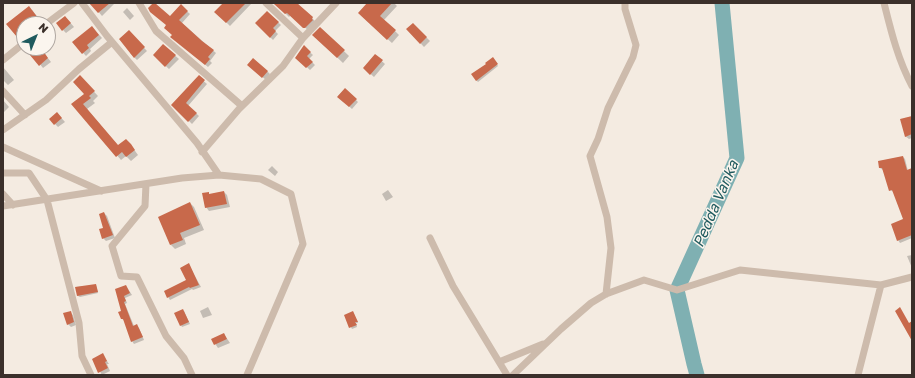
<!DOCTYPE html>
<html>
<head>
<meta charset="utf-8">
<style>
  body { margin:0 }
  #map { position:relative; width:915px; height:378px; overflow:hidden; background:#f4ebe1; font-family:"Golos Text",sans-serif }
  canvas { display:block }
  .frame { position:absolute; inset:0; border:4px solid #3b302b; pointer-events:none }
  .north { position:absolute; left:16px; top:16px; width:40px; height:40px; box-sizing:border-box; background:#fbf5ee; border:1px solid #aea6a0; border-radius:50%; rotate:43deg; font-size:11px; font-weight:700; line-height:16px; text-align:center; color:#3b302b }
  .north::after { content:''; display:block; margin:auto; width:14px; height:18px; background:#1f5a5e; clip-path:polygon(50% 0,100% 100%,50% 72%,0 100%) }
</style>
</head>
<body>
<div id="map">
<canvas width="915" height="378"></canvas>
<div class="frame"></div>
<div class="north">N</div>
</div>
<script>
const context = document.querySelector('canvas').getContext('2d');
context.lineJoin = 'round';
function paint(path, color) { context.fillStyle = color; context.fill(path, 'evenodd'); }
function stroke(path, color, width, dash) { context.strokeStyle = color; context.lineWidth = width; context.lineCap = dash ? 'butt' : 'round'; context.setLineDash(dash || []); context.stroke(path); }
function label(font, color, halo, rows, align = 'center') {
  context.font = font + ' "Golos Text",sans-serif'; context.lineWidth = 3; context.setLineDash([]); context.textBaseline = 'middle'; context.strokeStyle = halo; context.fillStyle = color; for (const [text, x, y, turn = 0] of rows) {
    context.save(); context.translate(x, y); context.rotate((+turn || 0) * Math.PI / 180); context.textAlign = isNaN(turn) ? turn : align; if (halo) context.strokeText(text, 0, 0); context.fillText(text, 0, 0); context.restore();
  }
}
const shadow = new Path2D(`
  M91,3H115L102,16Z
  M224,3H252L230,26L216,12Z
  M276,3H299L298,5L315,21L309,31L291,15L289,17L276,4Z
  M368,3H394L397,6L384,20L399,35L392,43L363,17Z
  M181,6L190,14L182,23L216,53L210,61L212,63L208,67L175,40L170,17Z
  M127,8L134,16L130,20L123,12Z
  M32,10L43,24H24L23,43L7,24Z
  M267,12L281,25L275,31L278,34L273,40L256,23Z
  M68,20L74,27L66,33L63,30Z
  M413,24L430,41L424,47L407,29Z
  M92,27L102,38L90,49L91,51L86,56L73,42Z
  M320,28L349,56L343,63L319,40Z
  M129,32L147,51L137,60L130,53Z
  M164,46L179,59L169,69L154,55Z
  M304,47L313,55L309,59L315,65L310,70L296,57Z
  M27,48H40L51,62L43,68Z
  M375,55L385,64L374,77L364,68Z
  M493,59L498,66L478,82L476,80L487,64Z
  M3,67L14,80L8,85L3,80Z
  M252,68L267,71L270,74L266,80Z
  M80,77L98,96L93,101L95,103L87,109L118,146L130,144L138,155L131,161L126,156L121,160L73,104L85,94Z
  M199,77L207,84L188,106L199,116L192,124L173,105Z
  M345,89L358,102L352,109L338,96Z
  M3,100L9,107L3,113Z
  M57,113L65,122L58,127L50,119Z
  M912,117V138L909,139L905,136Z
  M903,157L905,159L908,171L912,169V238L900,243L898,240L904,220L894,192L890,190L883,170L880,168Z
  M272,166L278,172L275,176L268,170Z
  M388,190L393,197L386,201L382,194Z
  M224,192L227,195L230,207L209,211L206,207L208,193L210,195Z
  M190,203L194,207L204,230L184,238L186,244L175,249L171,245Z
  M104,213L107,216L115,238L106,241L103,238Z
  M912,255V268L907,256Z
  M189,265L201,287L193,290L192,289L170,300L165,292L187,280Z
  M96,285L98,293L80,297L78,296L76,287Z
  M126,286L132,295L125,298L127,303L125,304L134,326H136L139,328L144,340L134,344L132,341L125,321L122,319V312L116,290Z
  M208,307L212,315L203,318L200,311Z
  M184,311L190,324L182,327L175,314Z
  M70,312L73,315L76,325L71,327L68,324Z
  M353,312L358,323H356L357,327L352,329L345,316Z
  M224,334L230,343L218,348L212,339Z
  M103,355L109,364H107L110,371L102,375L93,359Z`);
const river = new Path2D(`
  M697,375L694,364L677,290L737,158L722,3`);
const building = new Path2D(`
  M89,3H110L98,13Z
  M153,3H155L170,16L181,4L188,11L179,20L202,41L214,50L208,57L210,59L205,65L170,37L172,35L164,28L166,25L150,12L148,8Z
  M223,3H246L226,23L214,12Z
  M275,3H297L313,17L312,19L313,20L305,28H303L287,13L285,14L274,4Z
  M367,3H392L380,16L396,30L387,40L358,13Z
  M29,6L41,22V24H24V32L17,37L6,24Z
  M267,11L279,22L273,28L276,31L270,38L255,23Z
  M65,16L71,23L62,31L56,23Z
  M413,23L427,37L420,44L406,29Z
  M92,26L99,35L87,45L89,48L82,54L72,42Z
  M320,27L345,50L337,58L312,35Z
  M129,30L145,47L134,58L119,39Z
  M163,44L176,55L165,67L153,55Z
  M304,45L311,52L307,56L313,62L306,68L295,58Z
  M26,48H41L48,58L39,66L25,49Z
  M375,54L383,60L370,75L363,68Z
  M493,57L498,64L476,81L471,74L486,64L485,63Z
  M253,58L268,71L262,78L247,65Z
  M80,75L95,91L89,96L91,98L83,104L118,145L126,139L131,144L135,150L126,157L122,152L116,157L71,104L84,94L73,82Z
  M199,75L205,80L186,103L197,113L188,122L171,105Z
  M345,88L357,99L349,107L337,97Z
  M57,112L62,118L54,125L49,119Z
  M912,116V134L905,137L900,119Z
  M903,156L907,170L912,168V235L897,241L891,224L903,219L892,190L889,191L882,168H879L878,161Z
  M224,191L227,204L205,208L202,193L209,192V194Z
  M190,202L200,225L180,233L183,240L170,245L158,217Z
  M104,212L113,235L102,239L99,229L103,228L99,214Z
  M189,263L199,285L190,288L189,287L167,298L164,291L186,280L180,268Z
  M96,284L98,292L77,296L75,287Z
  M126,285L130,293L124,296L126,301L124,302L133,326L137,324L143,337L131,342L123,319H121L118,312L121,311L115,289Z
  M900,307L909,323L912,321V341L895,311Z
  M183,309L189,322L180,326L174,313Z
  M71,311L74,322L67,325L63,313Z
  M353,311L358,322H355L357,325L349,328L344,315Z
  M224,333L227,339L214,345L211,339Z
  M103,353L107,361L105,362L108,368L98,373L92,359Z`);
const minor = new Path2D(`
  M82,3L107,36L197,143L219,175
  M139,3L156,31L242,106
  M266,3L303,38
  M884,3C891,31 898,60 912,86
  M46,24L74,3
  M3,60L24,43
  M3,91L25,115
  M3,130L46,100L79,69L112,42
  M3,147L101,191
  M202,152L239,109L283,66L303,38L336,3
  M3,173H29L47,200L79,323L82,356L91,375
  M146,184L145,206L112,246L121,276L137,277L166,336L184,358L192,375
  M3,194L13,205
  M3,206L182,178L219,175L261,179L291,194L303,244L247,375
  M430,238L453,286L507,375
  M881,285L912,277
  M606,294L611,248L607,217L590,156L598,139L608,108L633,57L636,45L625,9V3
  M499,362L543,344
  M513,375L561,329L591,303L606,294L644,280L677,290L740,270L881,285L858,375`);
const waterNames = [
  ["Pedda Vanka",716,204,-67]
];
paint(shadow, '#0003');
stroke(river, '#7fb0b2', 15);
paint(building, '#c8694b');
stroke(minor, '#cdbbac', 7);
label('italic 15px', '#1f5a5e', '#fbf5ee', waterNames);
</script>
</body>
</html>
